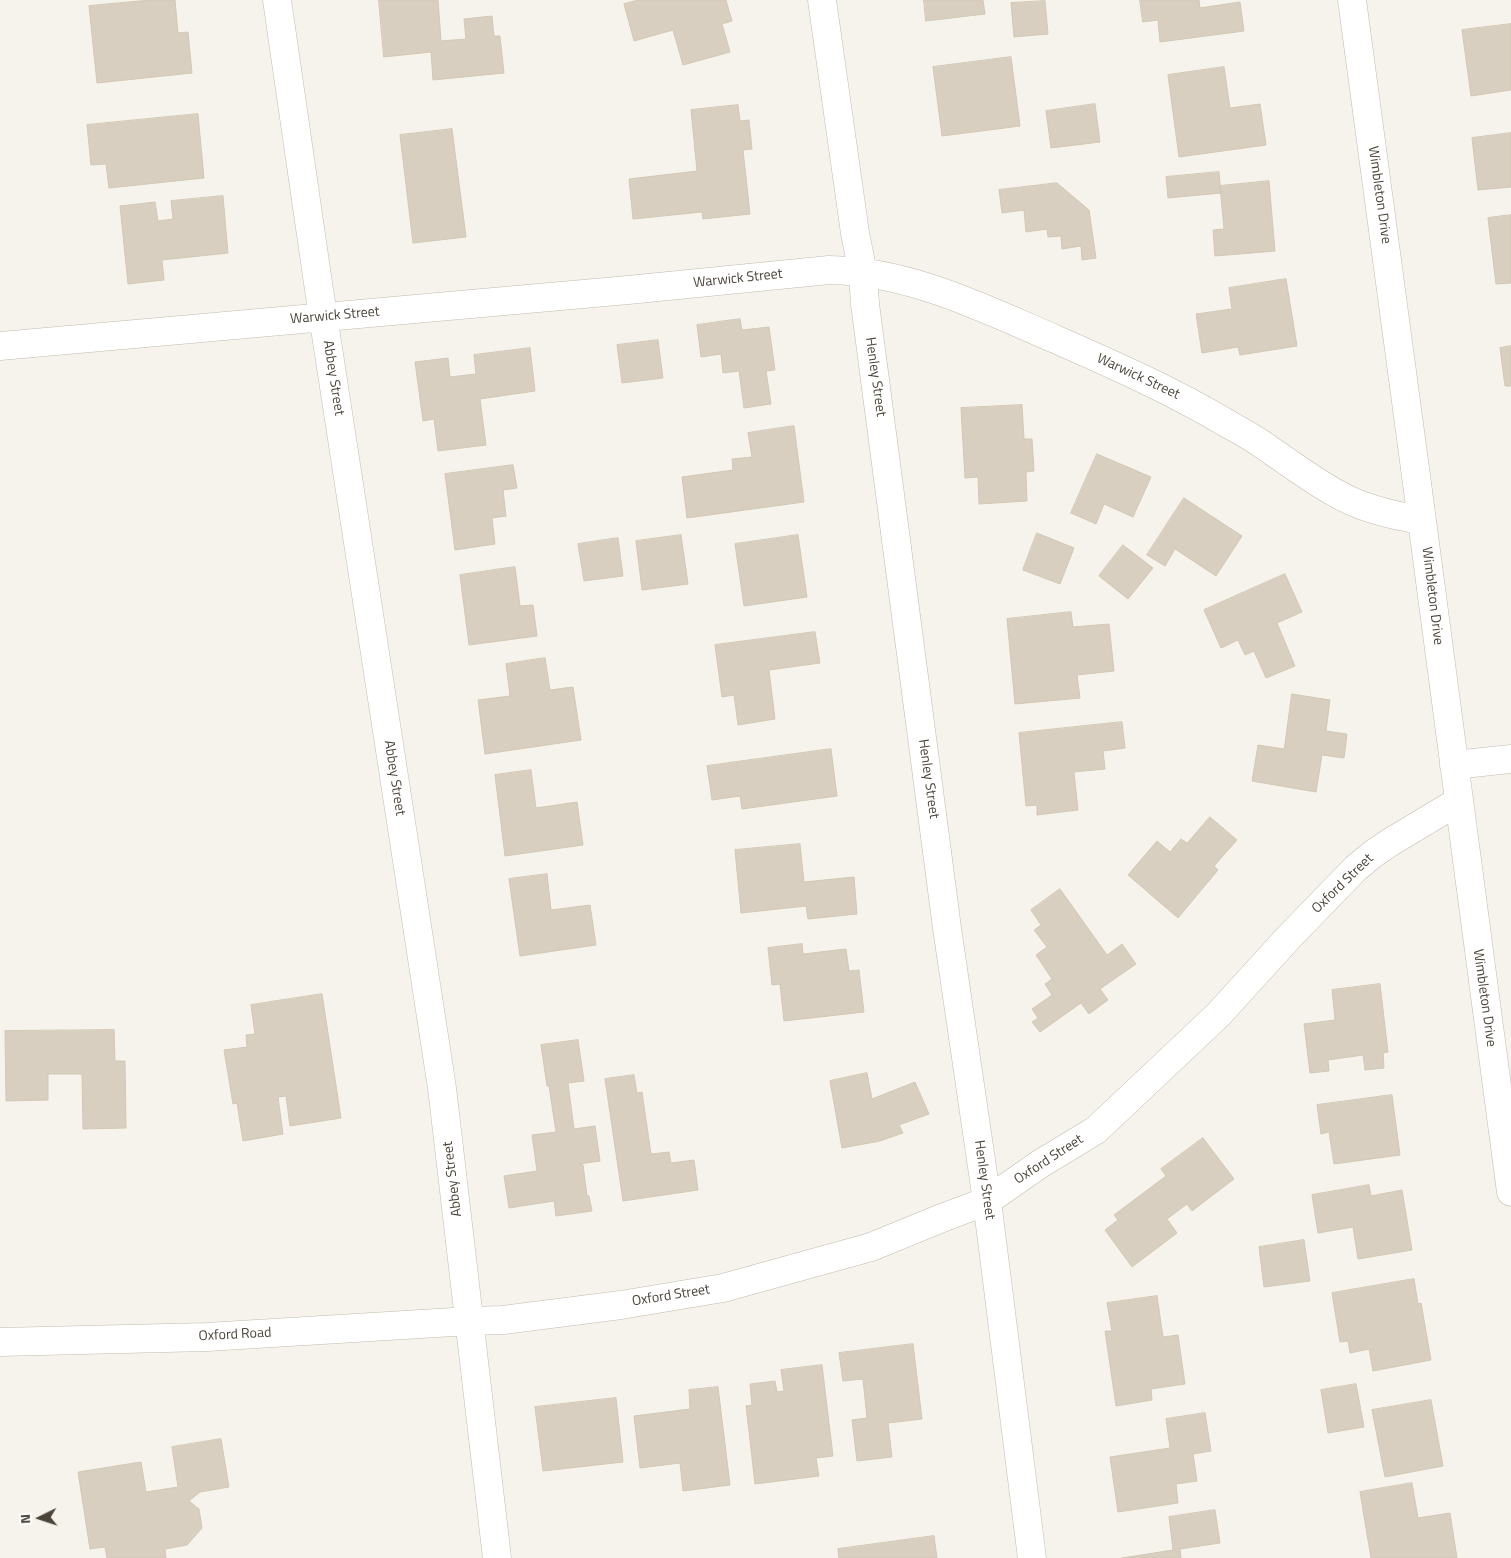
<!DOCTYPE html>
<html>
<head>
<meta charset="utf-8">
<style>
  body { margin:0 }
  #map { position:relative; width:1511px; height:1558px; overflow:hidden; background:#f6f3ec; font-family:"Titillium Web",sans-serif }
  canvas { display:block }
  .north { position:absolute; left:15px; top:1493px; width:50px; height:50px; -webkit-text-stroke:4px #fff; paint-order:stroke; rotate:266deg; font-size:14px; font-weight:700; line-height:20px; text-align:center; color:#4b4439 }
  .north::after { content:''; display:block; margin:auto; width:18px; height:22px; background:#4b4439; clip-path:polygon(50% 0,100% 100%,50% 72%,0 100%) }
</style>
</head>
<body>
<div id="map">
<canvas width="1511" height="1558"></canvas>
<div class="north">N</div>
</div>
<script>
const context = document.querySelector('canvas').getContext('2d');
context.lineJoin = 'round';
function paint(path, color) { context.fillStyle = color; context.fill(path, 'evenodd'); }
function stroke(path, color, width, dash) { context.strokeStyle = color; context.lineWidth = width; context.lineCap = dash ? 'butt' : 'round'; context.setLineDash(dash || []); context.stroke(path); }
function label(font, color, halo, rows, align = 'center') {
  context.font = font + ' "Titillium Web",sans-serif'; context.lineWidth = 5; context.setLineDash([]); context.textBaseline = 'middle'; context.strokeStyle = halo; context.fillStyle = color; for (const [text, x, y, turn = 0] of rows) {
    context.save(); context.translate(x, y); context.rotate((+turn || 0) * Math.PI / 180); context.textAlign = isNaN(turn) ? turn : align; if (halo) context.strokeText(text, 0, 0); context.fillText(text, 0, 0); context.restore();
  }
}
const building = new Path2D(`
  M151,0H175L178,33L188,32L192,73L97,83L89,6Z
  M379,0H438L441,41L466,39L464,19L492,16L494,36H500L504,73L433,80L431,52L384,57Z
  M639,0H726L732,21L722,24L730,52L683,65L673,30L634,41L624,4Z
  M924,0H983L985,14L926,21Z
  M1140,0H1199L1200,8L1240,2L1244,31L1160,42L1158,20L1143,22Z
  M1045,1L1048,34L1014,37L1011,3Z
  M1511,24V90L1471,96L1462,30Z
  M1011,57L1020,126L942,136L933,67Z
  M1224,67L1230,108L1260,104L1266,145L1179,157L1168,75Z
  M1095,104L1100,142L1051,148L1046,111Z
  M738,105L740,121L749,120L752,149L743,150L750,214L703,219L702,212L633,219L629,179L697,171L691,110Z
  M198,114L204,178L109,188L106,164L91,165L87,125Z
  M452,129L466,237L413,243L400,135Z
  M1511,133V187L1478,190L1472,138Z
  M1219,172L1221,193L1168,198L1166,177Z
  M1269,181L1275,251L1215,256L1213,230L1224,229L1220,186Z
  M1057,183L1089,210L1096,258L1082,260L1081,246L1062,249L1061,236L1048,237L1047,229L1026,232L1024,210L1002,213L999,190Z
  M223,196L228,253L162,260L164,280L128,284L120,206L155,202L158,221L173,219L171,201Z
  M1511,215V283L1496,284L1488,218Z
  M1286,279L1297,346L1240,355L1238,347L1202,353L1196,314L1232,309L1229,288Z
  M740,319L742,330L769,327L775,370L766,371L771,404L744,408L739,371L723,373L721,354L701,357L697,325Z
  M658,340L663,378L622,383L617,345Z
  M1511,346V386H1505L1500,348Z
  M530,348L535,391L480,399L486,445L438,451L434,419L423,421L415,362L448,358L450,377L476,374L474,355Z
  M1022,405L1024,439H1032L1034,471L1026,472L1027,501L979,504L978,477L965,478L961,408Z
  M794,426L804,502L687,518L682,477L733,470L732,459L752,457L748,433Z
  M1097,454L1151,477L1133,517L1104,504L1096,524L1071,513Z
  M513,465L517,488L503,490L506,516L492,518L495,544L455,550L445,474Z
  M1184,498L1242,536L1216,576L1175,549L1165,566L1147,555Z
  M1037,533L1074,548L1060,584L1023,570Z
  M681,535L688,584L642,590L636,541Z
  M798,535L807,597L744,606L735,544Z
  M618,538L623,576L584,581L578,544Z
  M1123,545L1153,568L1128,599L1099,576Z
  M515,567L520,606L533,605L537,636L469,645L460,575Z
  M1285,574L1302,612L1277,623L1295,666L1266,678L1254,651L1245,655L1238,640L1221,648L1204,610Z
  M1071,612L1073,627L1109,624L1114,671L1077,675L1080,698L1015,704L1007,619Z
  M815,632L820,663L769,670L775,719L738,725L734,695L722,697L715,645Z
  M545,658L550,690L573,687L581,740L485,754L478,700L510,696L506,664Z
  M1292,694L1330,700L1326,731L1347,734L1344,758L1322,755L1316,792L1252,781L1258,745L1284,749Z
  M1122,722L1125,748L1103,751L1105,769L1074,772L1078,810L1037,815V805L1026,806L1019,733Z
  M831,749L837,796L742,809L740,796L712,800L707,766Z
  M531,770L536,808L577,802L583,845L505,856L495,775Z
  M1210,817L1237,840L1214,866L1218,870L1178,918L1128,875L1157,841L1170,852L1181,839L1187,843Z
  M800,844L804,882L854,877L857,914L808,919L806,906L741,913L735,850Z
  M547,874L551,910L590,905L596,945L520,956L509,879Z
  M1060,889L1107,955L1122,944L1136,964L1100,989L1108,1000L1089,1014L1081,1003L1040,1032L1032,1022L1038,1018L1032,1009L1052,995L1045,984L1052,979L1036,955L1047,947L1034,930L1041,925L1031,910Z
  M802,944L803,954L846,949L849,971L859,970L864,1012L784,1021L780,984L772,985L768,948Z
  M1380,984L1388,1052L1383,1053L1384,1068L1365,1070L1363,1055L1328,1060L1329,1071L1310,1073L1304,1024L1335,1020L1332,990Z
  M322,994L341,1118L290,1126L286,1096L278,1097L283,1134L243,1141L237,1103L233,1104L224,1050L247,1047L246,1035L255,1034L251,1005Z
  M114,1030L115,1061H125L126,1128L83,1129L82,1074H48V1100L6,1101L5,1031Z
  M578,1040L584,1081L568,1083L574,1129L595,1126L600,1161L579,1164L583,1165L587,1196H589L592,1211L556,1216L554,1201L509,1208L504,1176L537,1171L532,1135L556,1132L549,1086H547L541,1045Z
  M867,1073L872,1099L915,1082L929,1114L899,1125L903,1133L880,1141L842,1148L830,1081Z
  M634,1075L637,1093L642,1092L651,1154L669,1152L671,1163L694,1160L698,1190L623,1201L605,1079Z
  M1392,1095L1400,1155L1334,1164L1329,1132L1321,1134L1317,1105Z
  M1203,1138L1234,1179L1192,1211L1187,1204L1167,1219L1177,1233L1132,1267L1105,1230L1118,1220L1114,1215L1166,1176L1161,1169Z
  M1369,1185L1371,1196L1402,1190L1412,1250L1358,1259L1353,1227L1318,1233L1312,1195Z
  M1304,1240L1310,1281L1264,1287L1259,1247Z
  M1414,1279L1418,1304L1421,1303L1431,1360L1373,1371L1369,1349L1350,1353L1348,1341L1340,1342L1332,1293Z
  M1157,1296L1163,1337L1178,1335L1185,1384L1151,1389L1152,1400L1116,1406L1105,1331H1112L1107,1303Z
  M913,1344L922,1419L888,1423L892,1457L857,1461L852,1420L867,1418L863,1379L843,1381L839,1353Z
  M822,1365L833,1456L816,1458L819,1476L755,1484L746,1406L752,1405L750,1384L775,1381L777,1392L784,1391L781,1370Z
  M1356,1384L1364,1427L1328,1433L1321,1390Z
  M718,1387L730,1485L683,1491L680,1463L640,1468L634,1416L690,1409L689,1390Z
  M616,1398L623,1462L543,1471L535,1407Z
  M1431,1400L1443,1466L1385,1477L1372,1410Z
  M1205,1413L1211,1451L1193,1454L1197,1481L1176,1484L1178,1503L1118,1512L1110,1457L1170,1448L1166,1419Z
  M221,1439L229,1487L200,1492L189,1501L199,1509L202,1528L187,1545L165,1549L166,1558H107L105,1547L90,1549L78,1472L141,1462L146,1492L178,1487L172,1447Z
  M1412,1483L1418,1518L1450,1513L1457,1558H1371L1360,1492Z
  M1215,1510L1220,1543L1180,1549L1181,1558H1122L1173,1550L1169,1517Z
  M934,1536L937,1558H839L838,1549Z`);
const street = new Path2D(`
  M277,0L318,283L442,1088L497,1558
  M822,0L855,233L863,273L865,304L947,928L987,1201L1032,1558
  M1352,0C1407,397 1457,795 1511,1192
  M0,346L628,290L829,270C909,271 983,308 1055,339C1114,365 1173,391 1228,424C1245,433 1261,443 1276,454C1298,469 1319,485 1343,497C1368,510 1395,516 1422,520
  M1454,765L1511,759
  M0,1342L207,1337L470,1321L503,1320L621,1305L723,1288L871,1247L942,1218L987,1201L1040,1164L1096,1130L1218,1015L1289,937L1356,868L1373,854L1389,843L1459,801`);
const streetNames = [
  ["Wimbleton Drive",1379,195,82],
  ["Warwick Street",738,279,-6],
  ["Warwick Street",335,316,-5],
  ["Henley Street",875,377,82],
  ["Warwick Street",1138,377,25],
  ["Abbey Street",333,378,81],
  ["Wimbleton Drive",1432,596,83],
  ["Abbey Street",394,778,81],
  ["Henley Street",928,779,82],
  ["Oxford Street",1343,884,-44],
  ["Wimbleton Drive",1484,998,82],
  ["Oxford Street",1049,1160,-33],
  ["Abbey Street",453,1179,-97],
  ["Henley Street",984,1180,82],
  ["Oxford Street",671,1296,-9],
  ["Oxford Road",235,1335,-3]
];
paint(building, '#d8cfc1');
stroke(building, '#d3c7b4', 1);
stroke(street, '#c2bbae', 29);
stroke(street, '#fff', 28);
label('14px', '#4b4439', '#fff', streetNames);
</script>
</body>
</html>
